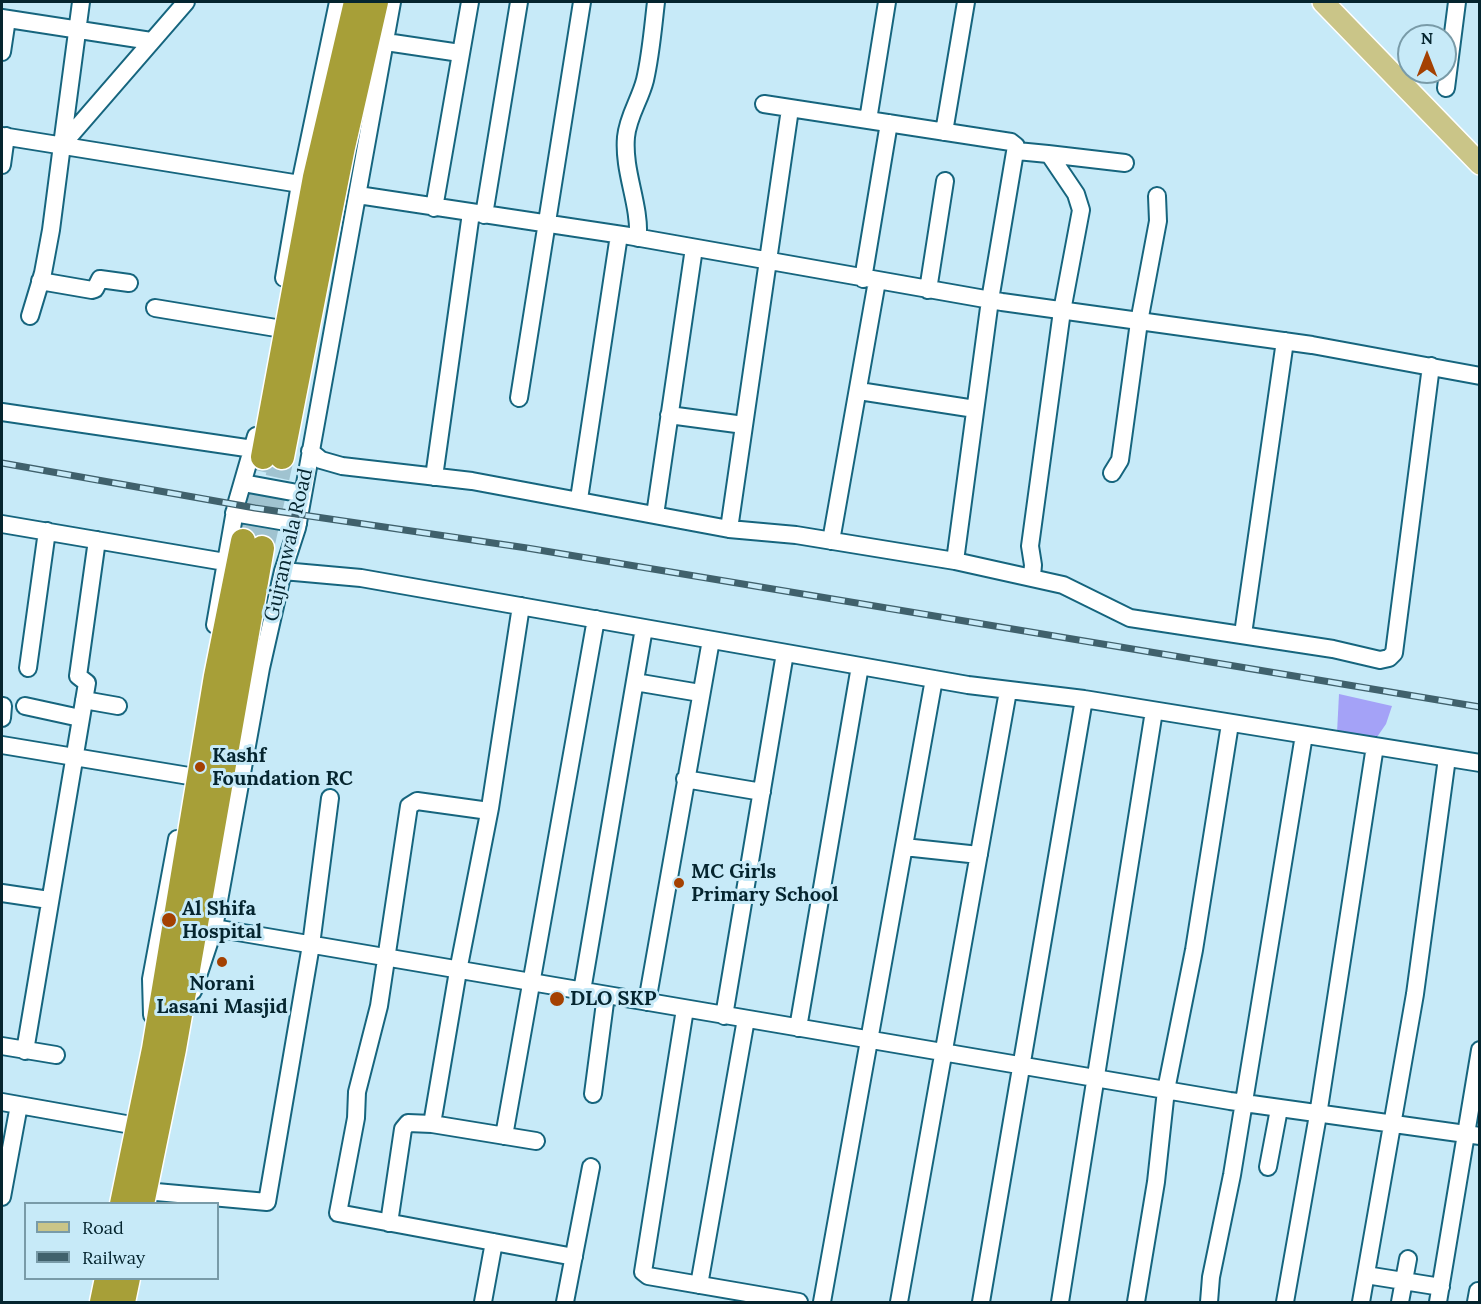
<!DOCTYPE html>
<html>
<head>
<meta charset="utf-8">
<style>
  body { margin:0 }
  #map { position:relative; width:1481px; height:1304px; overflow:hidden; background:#c7eaf8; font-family:Lora,serif }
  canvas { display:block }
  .frame { position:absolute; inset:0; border:3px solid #05252f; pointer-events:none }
  .legend { position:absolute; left:24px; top:1202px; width:195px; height:78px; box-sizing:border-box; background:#c7eaf8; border:2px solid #799ba8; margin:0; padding:8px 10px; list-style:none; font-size:18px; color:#05252f }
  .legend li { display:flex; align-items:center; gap:12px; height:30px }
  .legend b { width:30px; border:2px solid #799ba8 }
  .north { position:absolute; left:1397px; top:24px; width:60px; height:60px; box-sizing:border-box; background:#c7eaf8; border:2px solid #799ba8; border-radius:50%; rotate:0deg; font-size:16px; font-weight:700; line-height:24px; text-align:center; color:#05252f }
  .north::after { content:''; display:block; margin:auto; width:21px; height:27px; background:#a44102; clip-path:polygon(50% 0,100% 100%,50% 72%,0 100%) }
</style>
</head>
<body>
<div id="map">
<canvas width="1481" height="1304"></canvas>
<div class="frame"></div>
<ul class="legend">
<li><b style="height:8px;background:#cac588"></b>Road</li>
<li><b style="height:8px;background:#40616c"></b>Railway</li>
</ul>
<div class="north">N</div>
</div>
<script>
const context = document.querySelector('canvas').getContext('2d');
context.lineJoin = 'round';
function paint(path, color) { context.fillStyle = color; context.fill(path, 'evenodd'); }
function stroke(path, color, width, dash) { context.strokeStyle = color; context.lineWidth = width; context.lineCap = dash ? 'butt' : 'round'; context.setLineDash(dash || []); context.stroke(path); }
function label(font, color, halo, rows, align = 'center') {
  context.font = font + ' Lora,serif'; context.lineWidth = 6; context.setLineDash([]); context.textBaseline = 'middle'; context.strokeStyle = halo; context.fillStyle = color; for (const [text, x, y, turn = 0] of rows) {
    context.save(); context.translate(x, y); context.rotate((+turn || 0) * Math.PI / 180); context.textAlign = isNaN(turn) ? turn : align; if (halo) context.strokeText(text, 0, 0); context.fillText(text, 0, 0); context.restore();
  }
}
const water = new Path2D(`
  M1339,694L1392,706L1386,724L1375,740L1337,733Z`);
const highwayTunnel = new Path2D(`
  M243,541L263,457
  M262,548L282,457`);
const minor = new Path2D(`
  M2,18L151,41
  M386,42L460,53
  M2,52L7,19
  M1446,88L1457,2
  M764,104L1011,142L1016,146L990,300L955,561
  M868,120L887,2
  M944,132L966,2
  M2,136L300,184
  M62,145L81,2
  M1017,151L1048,154L1051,157L1076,194L1081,210L1062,311L1030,546L1033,565L1032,576
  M1048,154L1125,163
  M2,165L6,136
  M358,195L629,236L1002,302L1312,345L1480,376
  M434,208L470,2
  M484,215L519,2
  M638,238C640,203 623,172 626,137C628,116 640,100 645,80C651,54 653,27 656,2
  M284,278L300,184L338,2
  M863,279L889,123
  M40,281L92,290L95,289L100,279L129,283
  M928,290L945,181
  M155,308L276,328
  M30,316L43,273L51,230L62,145L186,2
  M859,391L975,409
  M519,398L582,2
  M2,412L253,449
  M669,415L744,425
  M310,451L321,460L342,466L472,481L729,529L796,535L955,561L1063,585L1130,618L1333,649L1380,660L1389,658L1394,653L1431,366
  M1112,473L1120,460L1139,322L1158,221L1157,196
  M434,477L471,213
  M243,483L303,494
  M579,499L619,235
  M234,513L298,524
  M655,515L694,248
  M2,524L225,562
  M729,529L790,109
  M831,541L877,281
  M283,571L361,578L968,685L1084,699L1480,763
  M215,625L236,505L256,436
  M1243,634L1285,341
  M28,668L47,531
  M635,682L700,693
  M84,700L118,706
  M25,706L80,718
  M2,718L3,706
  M2,745L189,776
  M685,779L762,792
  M489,811L417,801L409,806L379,1006L357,1092L356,1118L338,1213L574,1257
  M904,847L979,855
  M2,893L49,900
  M214,928L1230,1101L1480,1136
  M193,991L214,928L261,668L283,571L297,528L392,2
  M582,991L644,628
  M647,1002L711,640
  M685,1009L643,1272L648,1276L799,1302
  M152,1015L151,979L177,839
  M724,1016L785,653
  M798,1028L860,666
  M2,1046L56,1055
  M25,1051L87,683L78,676L97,540
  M593,1094L606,995
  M2,1102L137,1126
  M432,1124L458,971L490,808L521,606
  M504,1136L596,619
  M1268,1167L1279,1109
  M145,1191L267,1202L311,945L330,798
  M2,1197L19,1105
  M389,1223L403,1129L408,1123L432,1124L536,1141
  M1366,1275L1441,1287
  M699,1285L746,1019
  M483,1302L494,1242
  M565,1302L591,1167
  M822,1302L934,679
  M899,1302L1008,691
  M981,1302L1084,699
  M1060,1302L1154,711
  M1136,1302L1156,1182L1166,1090L1194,950L1230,724
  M1209,1302L1211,1277L1232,1175L1304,735
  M1285,1302L1318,1115L1375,746
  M1361,1302L1415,994L1447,758
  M1400,1302L1408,1259
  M1438,1302L1480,1050
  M1476,1302L1478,1291`);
const major = new Path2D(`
  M1323,2L1480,164`);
const highway = new Path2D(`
  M263,457L315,177L356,2
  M282,457L343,147L376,2
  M122,1204L154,1049L216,676L243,541
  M142,1204L174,1049L262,548
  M102,1302L107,1278
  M123,1302L128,1278`);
const rail = new Path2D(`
  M2,463L255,508L527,548L1480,707`);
const markers = [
  [200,767,6,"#a44102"],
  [679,883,6,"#a44102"],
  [169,920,8,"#a44102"],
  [222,962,6,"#a44102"],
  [557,999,8,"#a44102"]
];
const streetNames = [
  ["Gujranwala Road",289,545,-77]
];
const poiNames = [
  ["Kashf",212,756],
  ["Foundation RC",212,779],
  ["MC Girls",691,872],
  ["Primary School",691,895],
  ["Al Shifa",182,909],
  ["Hospital",182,932],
  ["Norani",222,984,"center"],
  ["Lasani Masjid",222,1007,"center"],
  ["DLO SKP",570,999]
];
paint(water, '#a4a2f7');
stroke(highwayTunnel, '#a0c3d0', 24, [24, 12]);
stroke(minor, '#16657e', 20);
stroke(major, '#fff', 24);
stroke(highway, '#fff', 27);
stroke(minor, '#fff', 16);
stroke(major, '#cac588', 21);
stroke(highway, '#a79f38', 24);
stroke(rail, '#40616c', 7);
stroke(rail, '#c7eaf8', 4.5, [14]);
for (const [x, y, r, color] of markers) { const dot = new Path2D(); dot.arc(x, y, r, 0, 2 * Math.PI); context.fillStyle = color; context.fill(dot); stroke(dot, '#c7eaf8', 2); }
label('20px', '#05252f', '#c7eaf8', streetNames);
label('bold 20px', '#05252f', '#c7eaf8', poiNames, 'left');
</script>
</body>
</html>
